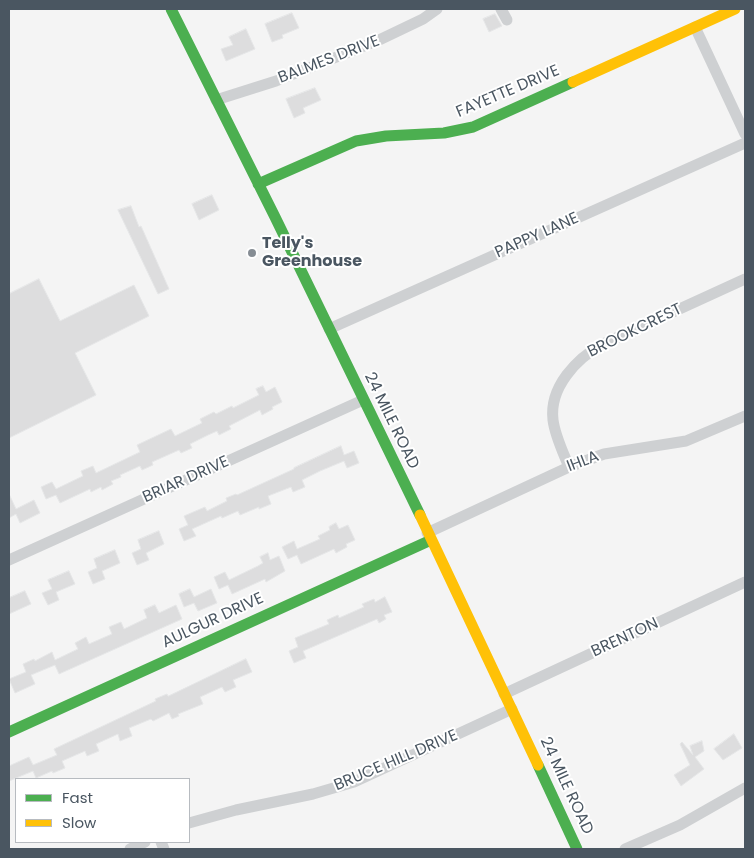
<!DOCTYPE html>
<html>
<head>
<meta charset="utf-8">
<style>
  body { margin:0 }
  #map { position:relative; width:754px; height:858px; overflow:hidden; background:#f4f4f4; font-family:Poppins,sans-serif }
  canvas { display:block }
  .frame { position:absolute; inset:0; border:10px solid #4a5661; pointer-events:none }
  .legend { position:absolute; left:15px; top:778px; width:175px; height:65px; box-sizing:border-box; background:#fff; border:1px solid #b7bbc0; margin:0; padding:6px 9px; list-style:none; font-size:15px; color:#4a5661 }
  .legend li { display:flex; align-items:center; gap:10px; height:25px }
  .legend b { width:25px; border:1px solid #b7bbc0 }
</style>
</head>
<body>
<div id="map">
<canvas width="754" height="858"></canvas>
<div class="frame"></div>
<ul class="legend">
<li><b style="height:6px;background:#4caf50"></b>Fast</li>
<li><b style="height:6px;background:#ffc107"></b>Slow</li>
</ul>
</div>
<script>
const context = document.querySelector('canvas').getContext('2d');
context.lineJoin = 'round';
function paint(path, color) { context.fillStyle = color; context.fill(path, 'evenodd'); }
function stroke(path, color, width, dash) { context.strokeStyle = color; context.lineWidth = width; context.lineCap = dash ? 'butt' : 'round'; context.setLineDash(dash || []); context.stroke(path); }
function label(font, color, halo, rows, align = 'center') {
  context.font = font + ' Poppins,sans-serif'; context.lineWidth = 4; context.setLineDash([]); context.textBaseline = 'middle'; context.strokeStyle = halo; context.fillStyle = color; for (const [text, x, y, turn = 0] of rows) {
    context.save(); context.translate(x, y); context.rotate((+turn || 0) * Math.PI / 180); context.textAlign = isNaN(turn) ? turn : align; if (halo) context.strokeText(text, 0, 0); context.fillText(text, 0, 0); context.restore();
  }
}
const building = new Path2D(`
  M292,13L299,28L282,35L283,38L272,42L265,24Z
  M495,14L502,26L489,32L483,19Z
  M246,29L255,49L226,61L221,49L233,45L229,37Z
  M315,88L321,100L303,108L305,113L294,118L286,99Z
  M212,195L219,210L199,220L192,204Z
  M131,206L139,227L141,226L169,289L158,294L118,210Z
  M39,279L60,321L134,285L149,316L75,353L96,395L9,438V294Z
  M263,386L266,392L275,387L282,402L272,407L273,409L262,415L260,410L229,426L231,429L219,435L217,431L208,435L190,444L192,448L181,453L179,450L152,462L153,465L142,470L140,466L120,475L121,477L111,481L113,484L102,490L101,487L91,492L90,489L60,503L56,495L46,499L41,487L52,482L56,489L83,476L81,471L93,466L96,473L140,452L137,445L171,429L175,436L202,423L200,419L214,412L216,414L232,406L233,408L259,395L256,389Z
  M341,446L344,455L354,451L359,463L347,468L344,461L320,471L302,480L305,487L293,492L291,487L268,496L271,504L259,509V507L240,515L238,511L222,518L221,516L192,529L196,536L184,541L179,529L188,525L184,516L205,507L207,511L227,501L226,498L236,494L237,495L294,469V468Z
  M9,494L16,509L34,500L40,513L20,523L16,514L9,518Z
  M336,523L339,529L348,525L355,540L346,544L347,547L336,553L334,549L301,564L297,555L288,559L282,547L294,541L297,549L320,539L318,536L330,530L329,527Z
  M159,531L164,544L146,553L149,560L137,565L132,553L141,549L138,540Z
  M115,550L120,563L102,571L105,579L93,584L88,572L97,568L94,559Z
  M268,553L270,560L279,556L285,571L266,582L265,579L232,594L228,585L219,589L214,577L225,572L229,580L258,566L263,563L260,557Z
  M69,571L75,584L56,592L59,600L48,605L42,593L52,589L48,580Z
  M190,589L194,597L211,589L217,603L198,611L194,603L184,607L179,594Z
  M25,591L31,604L9,614V598Z
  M385,597L392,612L384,615L386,619L379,623L377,619L303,651L306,658L294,663L289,651L298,647L295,638L329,624L327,620L338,615L339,618L364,607L362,604L374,599L375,602Z
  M155,605L159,613L176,605L182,619L59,674L55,665L31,675L35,684L15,693L9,679L26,672L23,664L34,659L35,661L52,652L55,660L78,649L75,643L86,637L89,644L112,634L109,627L121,622L124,629L147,618L144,610Z
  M246,659L252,672L233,680L236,687L225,692L222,687L200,697L203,704L178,714L179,716L172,719L169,713L153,721L151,719L129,728L132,736L120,741L118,734L96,744L99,751L87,756L85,751L62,761L65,768L53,773L52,771L36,778L33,771L9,781V766L29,757L33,765L57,755L54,749L156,701L155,699L167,694L168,696Z
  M734,734L742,748L723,760L714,749Z
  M702,741L704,751L695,757L704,769L681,786L674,775L690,765L680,744L682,742L693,755L690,746Z`);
const street = new Path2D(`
  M501,9L507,20
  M695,27L745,134
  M216,100L276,81L377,41L423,19L437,9
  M329,329L745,143
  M569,467C563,452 555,436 553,420C549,387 577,358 603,344L745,279
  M427,533L569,467L604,454L686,441L745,416
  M9,560L363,400
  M504,694L745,582
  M189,823L236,810L313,794L354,782L512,709
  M161,842L164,849
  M130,849L145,842
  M625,849L680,825L745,788`);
const fast = new Path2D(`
  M171,9L275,217L420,515
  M258,184L356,141L386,136L444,133L473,127L573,82
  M9,732L431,540
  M538,765L577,849`);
const slow = new Path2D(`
  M573,82L735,9
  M420,515L538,765`);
const markers = [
  [252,253,5,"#868d94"]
];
const streetNames = [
  ["BALMES DRIVE",329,60,-21],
  ["FAYETTE DRIVE",508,92,-23],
  ["PAPPY LANE",537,236,-24],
  ["BROOKCREST",635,331,-26],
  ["24 MILE ROAD",391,421,64],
  ["IHLA",583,462,-21],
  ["BRIAR DRIVE",186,480,-24],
  ["AULGUR DRIVE",213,621,-25],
  ["BRENTON",625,638,-25],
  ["BRUCE HILL DRIVE",396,761,-23],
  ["24 MILE ROAD",566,786,65]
];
const poiNames = [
  ["Telly's",262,244],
  ["Greenhouse",262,262]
];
paint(building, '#ddddde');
stroke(building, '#e5e6e7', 1);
stroke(street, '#ced0d2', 11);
stroke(fast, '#4caf50', 11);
stroke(slow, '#ffc107', 11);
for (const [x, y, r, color] of markers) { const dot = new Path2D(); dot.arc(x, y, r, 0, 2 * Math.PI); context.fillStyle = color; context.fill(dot); stroke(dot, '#fff', 2); }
label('16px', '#4a5661', '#fff', streetNames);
label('bold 16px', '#4a5661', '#fff', poiNames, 'left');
</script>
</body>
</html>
